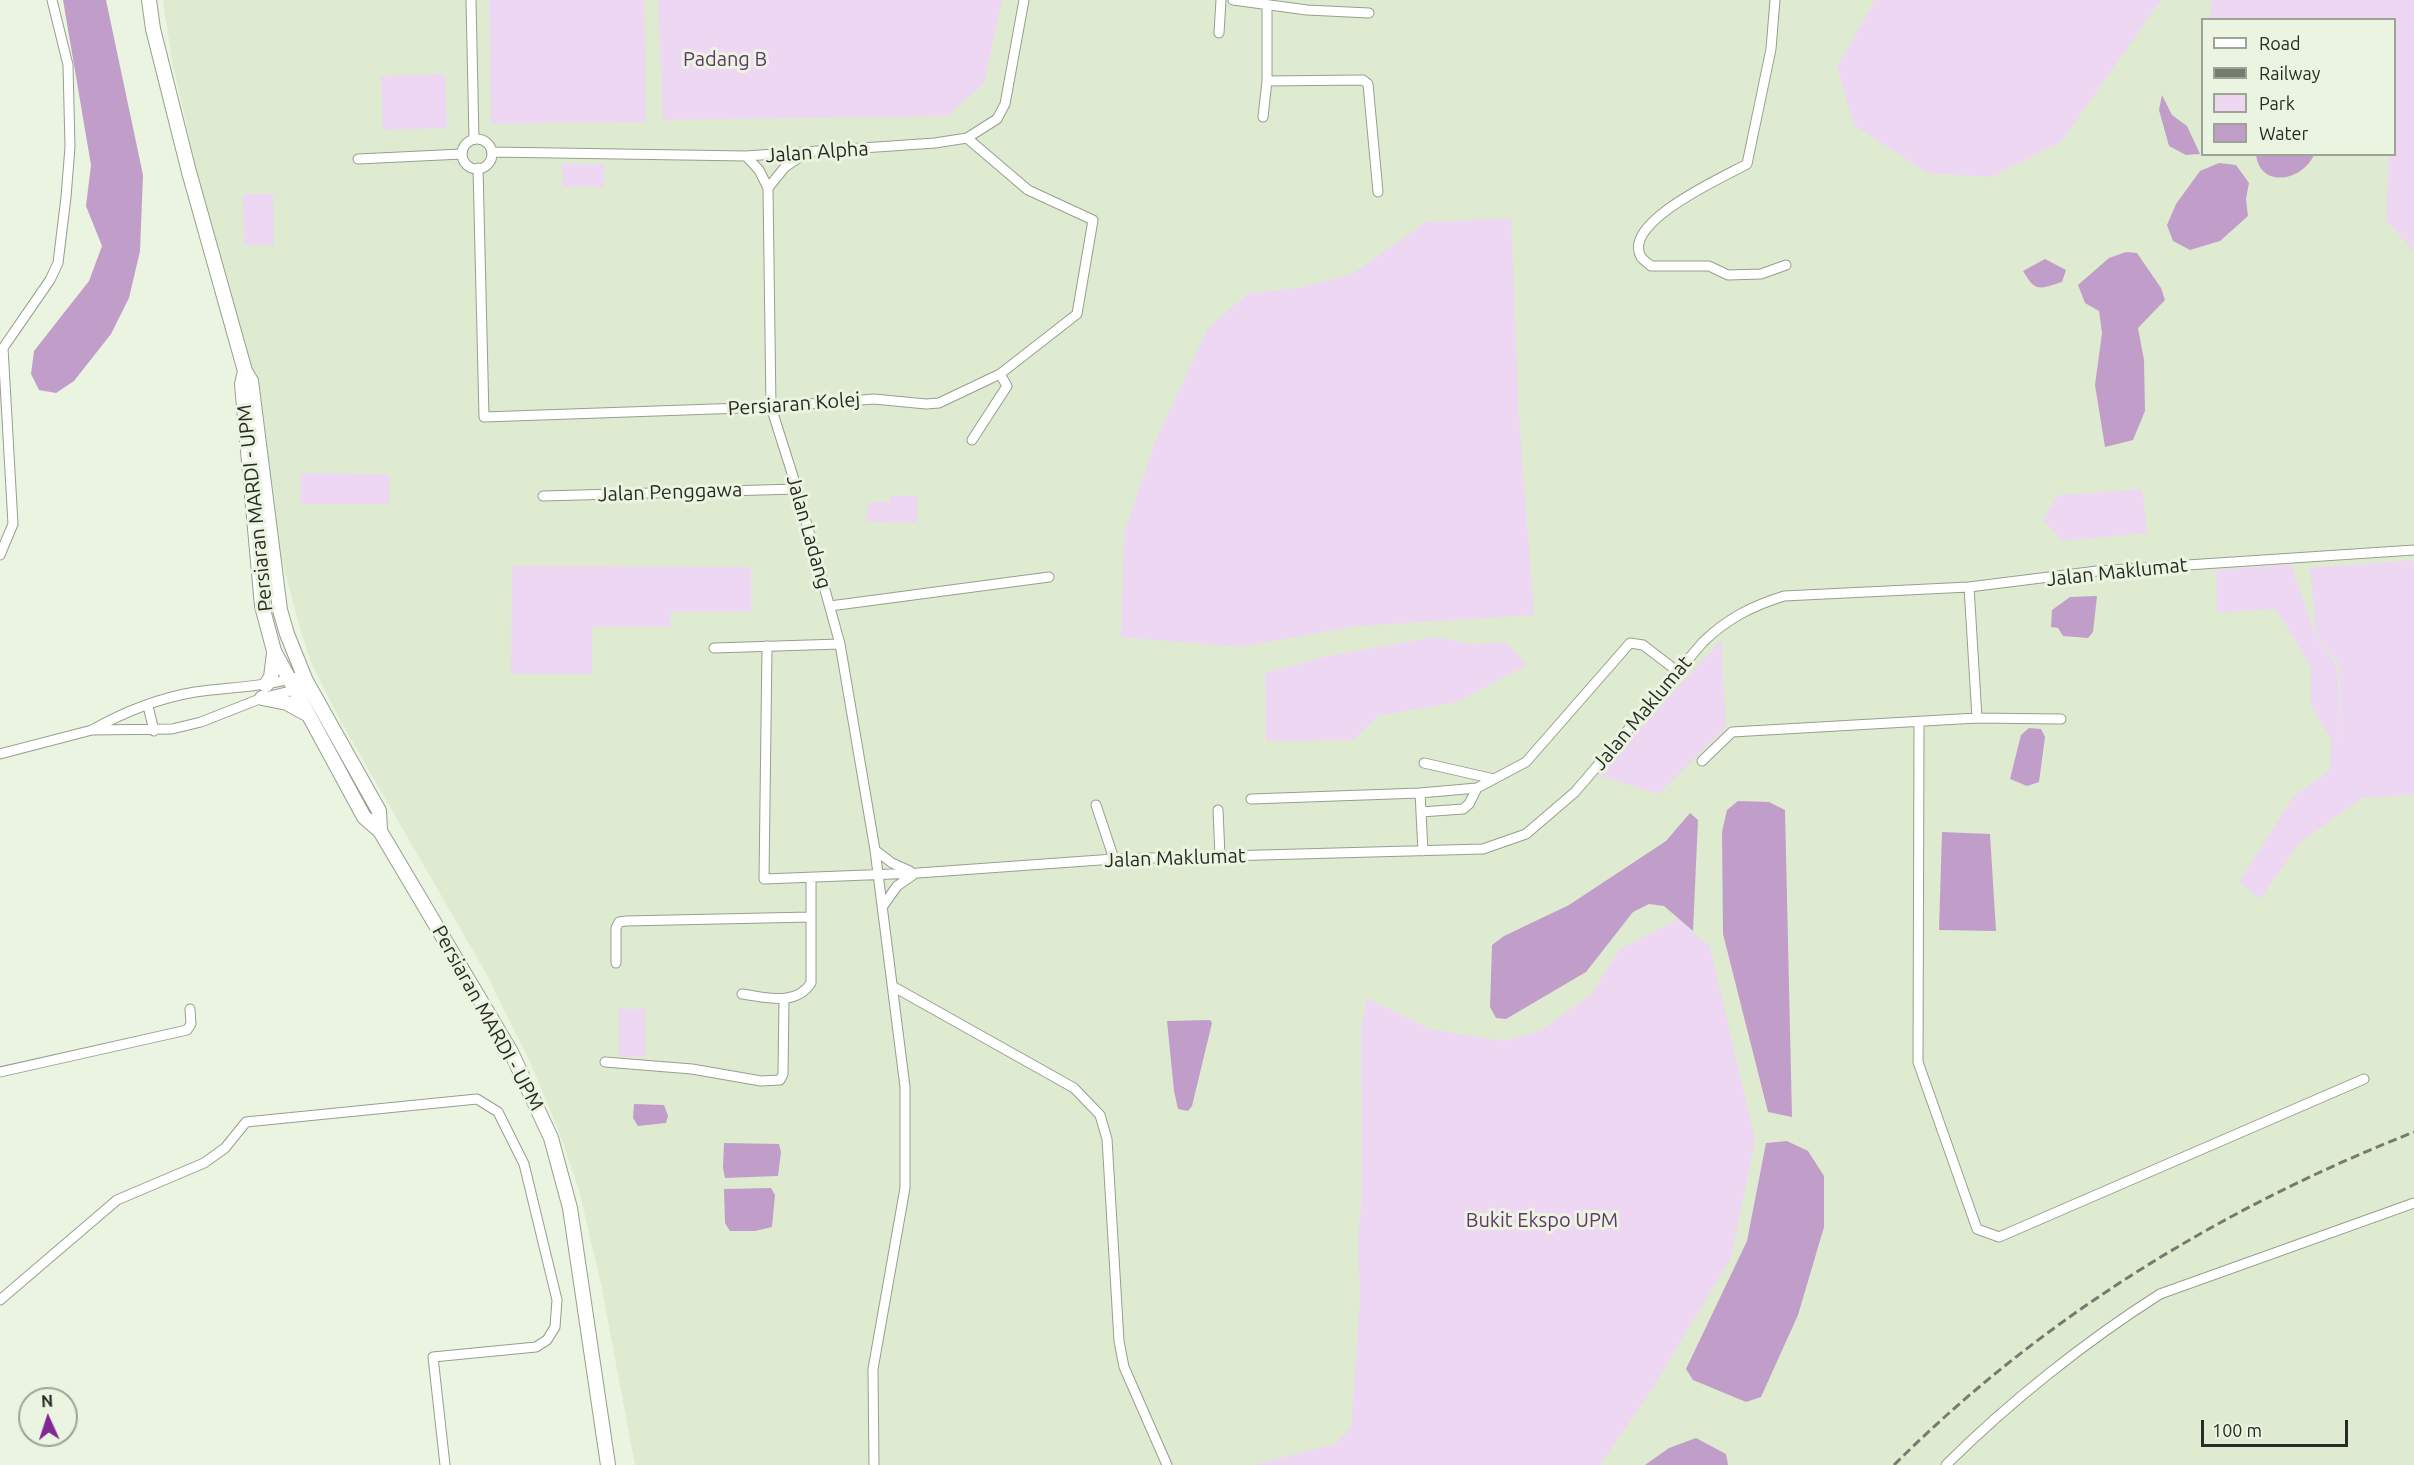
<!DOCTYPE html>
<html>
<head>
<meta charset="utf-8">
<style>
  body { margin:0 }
  #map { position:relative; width:2414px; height:1465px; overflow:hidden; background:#ebf3e1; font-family:Ubuntu,sans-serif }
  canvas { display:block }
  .legend { position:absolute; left:2201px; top:18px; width:195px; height:138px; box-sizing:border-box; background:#ebf3e1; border:2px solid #9da395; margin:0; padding:8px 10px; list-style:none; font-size:18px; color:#282b24 }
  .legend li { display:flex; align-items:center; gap:12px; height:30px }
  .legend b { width:30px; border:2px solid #9da395 }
  .north { position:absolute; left:18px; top:1387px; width:60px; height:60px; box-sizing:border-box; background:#ebf3e1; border:2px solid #9da395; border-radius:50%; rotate:357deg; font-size:16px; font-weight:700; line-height:24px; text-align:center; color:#282b24 }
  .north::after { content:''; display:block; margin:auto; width:21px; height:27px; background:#812895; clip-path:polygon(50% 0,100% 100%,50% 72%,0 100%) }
  .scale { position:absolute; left:2201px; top:1420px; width:147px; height:27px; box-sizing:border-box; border:3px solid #282b24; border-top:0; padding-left:8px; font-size:18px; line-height:21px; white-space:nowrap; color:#282b24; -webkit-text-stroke:4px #ebf3e1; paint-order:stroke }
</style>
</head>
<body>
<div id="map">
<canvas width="2414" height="1465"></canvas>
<ul class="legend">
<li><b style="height:8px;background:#fff"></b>Road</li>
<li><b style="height:8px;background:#767b6f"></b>Railway</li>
<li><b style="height:16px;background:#edd7f3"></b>Park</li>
<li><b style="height:16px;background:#c19ec9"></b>Water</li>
</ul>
<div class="north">N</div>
<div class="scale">100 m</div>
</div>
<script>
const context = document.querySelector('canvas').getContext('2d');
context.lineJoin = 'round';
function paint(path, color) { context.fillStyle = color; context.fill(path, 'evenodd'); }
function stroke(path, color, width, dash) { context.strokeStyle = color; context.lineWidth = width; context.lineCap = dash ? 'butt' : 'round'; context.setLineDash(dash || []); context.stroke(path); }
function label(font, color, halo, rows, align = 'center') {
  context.font = font + ' Ubuntu,sans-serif'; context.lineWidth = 6; context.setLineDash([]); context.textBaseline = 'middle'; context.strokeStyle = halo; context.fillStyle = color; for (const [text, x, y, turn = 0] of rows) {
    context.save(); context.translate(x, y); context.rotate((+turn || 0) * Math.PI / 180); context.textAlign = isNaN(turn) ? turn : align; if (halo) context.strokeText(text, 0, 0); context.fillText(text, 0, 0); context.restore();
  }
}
const built = new Path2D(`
  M163,0H2414V1465H635L601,1284L579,1190L559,1132L532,1066L487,975L341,722L312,665L302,635L281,558L259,398L199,181L172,61ZM2202,20H2394V154H2202Z`);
const green = new Path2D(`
  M489,0H644L646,122L491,124Z
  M658,0H1002L984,83L948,116L663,120Z
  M1875,0H2161L2061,142L1992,177L1927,173L1854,125L1837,67Z
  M2212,0H2414V251L2386,220L2389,155L2394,154V20L2210,19Z
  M445,74L447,128L383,130L381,76Z
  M562,164H604V187H563Z
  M243,194H273L274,245H244Z
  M1511,218L1519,418L1534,615L1359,626L1239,647L1121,637L1124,533L1155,442L1208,328L1249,293L1299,288L1352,274L1426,222Z
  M301,473L389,474V504H300Z
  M2142,489L2147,533L2062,541L2043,519L2058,495Z
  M890,496H917V523L867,522L868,502H890Z
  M2414,560V795L2362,798L2299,843L2260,899L2239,882L2294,796L2330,770L2331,740L2311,705V667L2276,609L2217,613L2216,570L2291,564L2316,636L2337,666L2343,751L2339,664L2316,635L2310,568Z
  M512,566L751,567V612H671L670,627H592V674H511Z
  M1436,637L1471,644L1507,643L1527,665L1457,702L1378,716L1353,740L1266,741L1265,673L1328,656Z
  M1721,640L1726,727L1658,794L1597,775Z
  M1678,919L1710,947L1755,1140L1731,1258L1652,1389L1600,1465H1253L1335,1444L1351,1427L1360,1299L1358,1239L1362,1195L1361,1028L1367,998L1430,1029L1504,1041L1540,1031L1591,995L1620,949Z
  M619,1009H645V1057H619Z`);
const water = new Path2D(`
  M63,0H106L143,175L140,251L129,298L111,334L74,381L56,393L39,390L31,374L34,351L89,281L102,246L86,206L91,165Z
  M2162,95L2172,115L2187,126L2200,154L2186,155L2169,146L2159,110Z
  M2256,155V154L2314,155C2302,181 2261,189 2256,155Z
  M2219,163L2236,165L2249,183L2246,199L2248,216L2220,241L2190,250L2173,241L2167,225L2176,204L2200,171Z
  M2126,252L2137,253L2161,288L2165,300L2138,328L2144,360L2145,411L2133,440L2105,447L2095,385L2102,333L2099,311L2085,303L2078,285L2109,258Z
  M2045,259L2066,270L2062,282C2039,289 2036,293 2023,271Z
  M2097,596L2093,632L2088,638L2063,636L2058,628L2051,627L2052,610L2070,597Z
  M2029,728L2041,729L2045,737L2039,782L2027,786L2010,779L2021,735Z
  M1738,801L1769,802L1785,810L1792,1117L1768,1112L1723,934L1722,832L1727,810Z
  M1690,813L1698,820L1693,931L1664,906L1649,904L1633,912L1586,972L1506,1019L1496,1018L1490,1007L1492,945L1504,936L1569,905L1666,841Z
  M1942,832L1990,834L1996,931L1939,930Z
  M1210,1020L1212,1023L1192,1106L1188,1111L1178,1109L1174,1091L1167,1021Z
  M634,1104L664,1105L668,1116L666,1123L638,1126L633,1118Z
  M1787,1141L1808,1151L1824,1176V1227L1798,1315L1761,1397L1746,1402L1693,1380L1686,1369L1747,1241L1766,1143Z
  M724,1143L779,1144L781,1152L778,1176L725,1178L723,1168Z
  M771,1188L775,1195L772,1227L755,1231H730L725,1223L724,1189Z
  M1696,1438L1726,1454L1728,1465H1645L1669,1448Z`);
const street = new Path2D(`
  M471,0L474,139
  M1233,0L1307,10L1369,13
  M1775,0L1771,49L1747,164C1724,177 1621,222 1641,257C1643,260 1649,264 1651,266H1709L1728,275L1761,274L1786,265
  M1219,33L1221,0
  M1267,81L1363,80L1368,84L1378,192
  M1263,117L1267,81V6
  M462 154a15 15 0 1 1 30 0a15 15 0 1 1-30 0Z
  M492,152L746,156L935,143L967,138L997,119L1005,104L1024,0
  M746,156L759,170L768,188L771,407L797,489L840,644L875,850L905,1087V1188L873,1369L874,1465
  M358,159L462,154
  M478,168L484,417L771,407L874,399L926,404L939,403L1000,374L1077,314L1093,220L1028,190L967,138
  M768,188L785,167L803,155
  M972,440L1007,386L1000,374
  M543,496L797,489
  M0,555L13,524L3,348L50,280L58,263L66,197L70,147L68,65L52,0
  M1969,587L1977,718
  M830,606L1049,577
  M767,646L764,879L918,873L1114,859L1483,849L1526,834L1575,792L1703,642C1728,618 1752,606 1784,596L1969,587L2097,571L2414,550
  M714,648L840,644
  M148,706L154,731
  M1919,722L1918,1062L1977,1229L1999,1237L2364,1079
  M92,730C124,712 159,698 195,692C233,687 267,687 304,675
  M0,754L92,730L172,729L201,722L262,698L298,689
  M1702,761L1732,732L1977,718L2061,719
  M1424,763L1494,779
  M1251,799L1420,793
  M1096,805L1114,859
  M1218,810L1220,856
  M1421,812L1463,809L1469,804L1477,788
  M875,850L892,863L910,871
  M1423,851L1420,793L1477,788L1526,762L1630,643L1643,645L1677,671
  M883,906L897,886L913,875
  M616,963V928L619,922L626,921L811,917
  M894,987L1074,1088L1100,1115L1107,1139L1119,1341L1124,1367L1167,1465
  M742,994C766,997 795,1007 811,983V879
  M605,1062L692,1069L761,1081L780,1080L783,1074L784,999
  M0,1072L187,1030L191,1024L190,1009
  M0,1300L117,1200L204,1163L225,1148L246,1122L477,1099L498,1112L524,1164L557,1300L555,1327L547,1340L536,1347L433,1357L445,1465
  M1946,1465C2008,1403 2086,1341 2160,1294L2414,1203`);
const secondary = new Path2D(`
  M149,0L153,29L189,172L245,371L251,381L280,610L287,634L306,681L379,811L380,831
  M245,371L242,384L262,606L274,651L364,817L380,831L511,1052L551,1138L570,1208L608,1465
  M266,685L271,677L274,653
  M262,698L287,703L307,714`);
const rail = new Path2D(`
  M1894,1465C2041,1318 2221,1208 2414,1132`);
const parkNames = [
  ["Padang B",725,59],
  ["Bukit Ekspo UPM",1542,1220]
];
const streetNames = [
  ["Jalan Alpha",817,152,-4],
  ["Persiaran Kolej",794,404,-4],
  ["Jalan Penggawa",670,492,-2],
  ["Persiaran MARDI - UPM",255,508,-96],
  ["Jalan Ladang",809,532,74],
  ["Jalan Maklumat",2117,572,-6],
  ["Jalan Maklumat",1642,713,-50],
  ["Jalan Maklumat",1175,858,-2],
  ["Persiaran MARDI - UPM",488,1018,61]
];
paint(built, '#dfebd1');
paint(green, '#edd7f3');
paint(water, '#c19ec9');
stroke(street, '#979f8e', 11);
stroke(secondary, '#979f8e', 16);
stroke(street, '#fff', 9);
stroke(secondary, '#fff', 14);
stroke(rail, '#767b6f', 3, [9, 4.5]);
label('20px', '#63376e', '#ebf3e1', parkNames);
label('20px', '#282b24', '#ebf3e1', streetNames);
</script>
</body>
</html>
